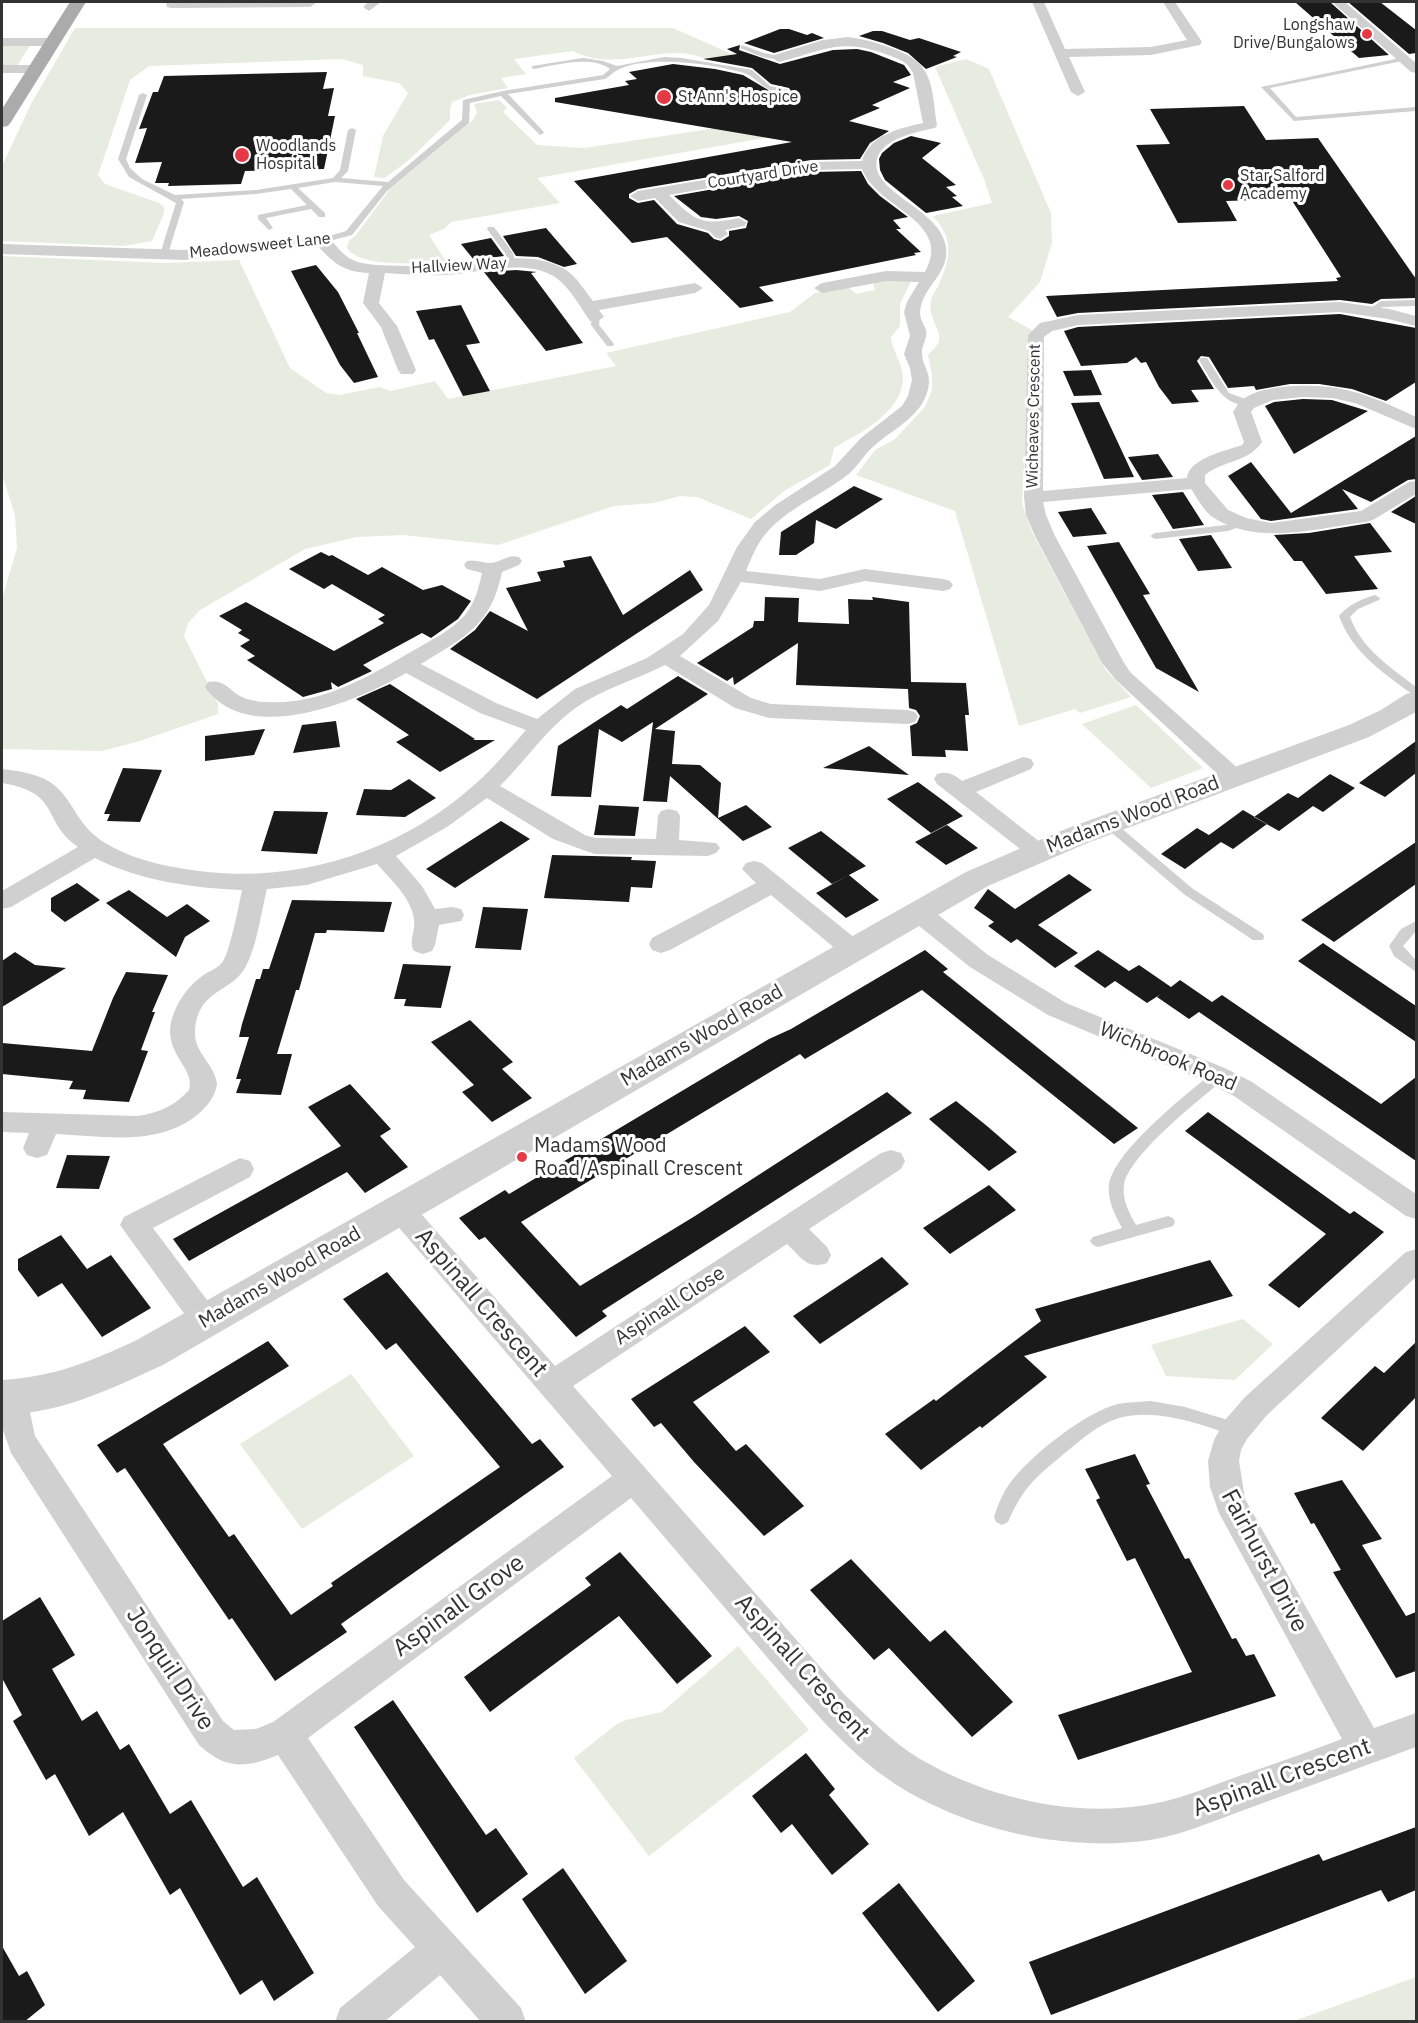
<!DOCTYPE html>
<html>
<head>
<meta charset="utf-8">
<style>
  body { margin:0 }
  #map { position:relative; width:1418px; height:2023px; overflow:hidden; background:#fff; font-family:"IBM Plex Sans",sans-serif }
  canvas { display:block }
  .frame { position:absolute; inset:0; border:3px solid #333; pointer-events:none }
</style>
</head>
<body>
<div id="map">
<canvas width="1418" height="2023"></canvas>
<div class="frame"></div>
</div>
<script>
const context = document.querySelector('canvas').getContext('2d');
context.lineJoin = 'round';
function paint(path, color) { context.fillStyle = color; context.fill(path, 'evenodd'); }
function stroke(path, color, width, dash) { context.strokeStyle = color; context.lineWidth = width; context.lineCap = dash ? 'butt' : 'round'; context.setLineDash(dash || []); context.stroke(path); }
function label(font, color, halo, rows, align = 'center') {
  context.font = font + ' "IBM Plex Sans",sans-serif'; context.lineWidth = 6; context.setLineDash([]); context.textBaseline = 'middle'; context.strokeStyle = halo; context.fillStyle = color; for (const [text, x, y, turn = 0] of rows) {
    context.save(); context.translate(x, y); context.rotate((+turn || 0) * Math.PI / 180); context.textAlign = isNaN(turn) ? turn : align; if (halo) context.strokeText(text, 0, 0); context.fillText(text, 0, 0); context.restore();
  }
}
const green = new Path2D(`
  M75,28H673L761,67C747,65 733,64 719,62C705,59 693,53 678,53C643,53 607,69 573,51L514,59L526,74L501,78L508,88L470,95L452,102L450,109V120L410,159L385,178L374,177L383,136L408,93L399,83L363,76V65L342,59L149,66L130,80L98,175L105,184L159,203L164,207V213L152,241L124,246L2,241V166L31,104Z
  M2,44H31L17,66H2Z
  M966,59L989,69L1051,213L1052,243L1040,282L1008,317L1032,330L1022,503L1032,532L1105,669L1131,697L1080,713L1075,709L1019,726L955,511L856,475L875,450L895,439L925,407L932,390V375L928,355C931,351 938,346 939,341C942,330 927,316 931,301C932,295 937,289 939,284C951,257 954,239 933,216L992,203L984,179L935,67Z
  M499,100L507,108L503,112L537,145L584,148L730,126L770,137L537,178L560,203L451,222L444,229L429,235L447,263C422,262 361,269 347,248L349,241L356,235L390,189L473,120L477,112L474,104Z
  M2,256L166,263L239,260L290,368L326,393L340,395L379,387L390,391L435,381L448,399L616,366L606,353L790,312L815,293L843,288H849L856,294L875,290L873,284C884,277 898,280 911,281L900,304V326L891,337C892,351 902,362 903,377C903,413 859,433 834,448L830,465L784,491L751,519L697,497L680,496L654,503L614,506L498,545L403,535L357,537L305,549L200,610L188,623L184,636L218,704V714L140,741L102,751L2,749V599L17,548L15,515L2,474Z
  M1136,705L1203,768L1151,788L1082,724Z
  M1243,1319L1273,1344L1235,1380L1166,1376L1151,1345Z
  M351,1374L414,1456L302,1529L240,1444Z
  M738,1646L809,1730L649,1856L574,1758L617,1724L626,1720L662,1712Z
  M1416,1977V2021H1294Z`);
const building = new Path2D(`
  M1295,2H1330L1389,55L1359,58Z
  M1348,2H1380L1416,30V53L1409,54Z
  M780,29H789L807,35L812,33L824,38L774,53L744,43Z
  M873,31H882L910,40L919,38L961,52L953,56L957,57L926,69L908,53L883,43L859,36Z
  M740,45L739,50L780,64L833,50L857,49L871,52L904,65L911,75L893,82L910,88L872,105L880,108L849,121L889,131L870,143L860,159L811,160L638,189L629,194V198L638,203L654,200L677,224L708,233L714,239L721,241L729,236V231L746,228L748,221L739,216L716,219L701,217L674,196L811,172L861,171L868,184L880,196L908,217L893,220L901,229H896L921,252L914,253L916,255L759,287L774,301L740,308L667,237L632,243L574,181L792,142L555,102V98L629,85L625,81L637,79L629,72L673,64L715,69L743,75L775,94L791,91L789,88L771,84L752,68L703,59L737,54L727,49Z
  M327,72L323,89L334,88L328,116H335L324,169L245,171L241,184L168,186L169,183H155L162,162L135,163L147,128L139,129L153,92H158L164,76Z
  M1244,106L1266,140L1318,138L1416,279V298L1381,299L1372,304L1340,300L1078,313L1057,317L1046,296L1338,281L1336,278L1341,277L1291,199L1226,201L1237,221L1178,223L1136,145L1170,144L1150,109Z
  M911,136L941,143L922,158L956,185L946,187L957,196L952,197L963,206L926,213L885,180L880,170L879,159L882,153L894,143Z
  M546,228L577,264L564,267L538,257L516,256L503,236Z
  M491,238L504,256L474,260L461,244Z
  M316,265L338,292L359,333H357L378,377L354,383L340,365L291,271Z
  M516,270L537,272L531,273L583,343L546,351L484,272Z
  M461,305L480,343L466,345L490,391L463,396L434,339L429,340L416,311Z
  M1340,314L1416,328V382L1386,401L1352,389L1319,384H1290L1256,390L1254,386L1228,388L1209,357L1201,356L1197,361L1214,389L1191,390L1199,402L1172,404L1159,387L1146,362L1141,363L1136,357L1127,363L1081,366L1064,331L1078,327Z
  M1091,370L1102,395L1074,396L1063,371Z
  M1303,399L1332,400L1368,411L1294,454L1265,406L1274,402Z
  M1099,402L1134,477L1104,479L1071,403Z
  M1416,436V479L1408,480L1371,502L1342,489L1358,509L1271,521L1261,519L1228,476L1251,462L1291,513Z
  M1158,454L1173,477L1142,480L1128,457Z
  M854,486L883,499L836,529L816,520L814,543L796,555H779L781,532Z
  M1183,492L1204,525L1173,529L1152,495Z
  M1416,496V524L1391,512Z
  M1091,508L1107,534L1073,537L1058,512Z
  M1370,523L1392,552L1354,556L1378,589L1326,594L1302,561H1294L1274,535L1309,533Z
  M1211,535L1232,568L1198,571L1179,539Z
  M1119,542L1150,594L1143,595L1199,692L1156,668L1087,546Z
  M321,552L329,556L332,555L368,575L382,567L423,590L442,585L471,601L458,619L431,638L422,633L363,665L372,671L338,687L331,682L332,689L303,697L247,660L255,656L240,646L250,640L238,633L242,630L219,616L246,602L334,651L384,623L378,619L385,615L332,584L324,589L289,569Z
  M591,556L623,615L690,570L703,590L537,699L450,649L475,630L490,611L528,631L506,588L541,581L537,572L565,567L563,561Z
  M765,597L799,598L798,622L849,624L848,599L873,600L872,597L909,602L911,682L966,683L969,715H965L968,751L945,750L946,757L912,756L910,726L917,723L920,716L916,710L909,708L908,689L796,685L798,643L734,685L733,677L727,681L697,663L753,627L754,621H764Z
  M678,676L708,694L655,729L675,731L672,764L700,765L721,783L718,818L746,805L772,827L743,841L670,776L667,802L643,801L653,722L622,742L599,729L591,797L551,796L558,746L621,705L627,709Z
  M390,684L475,739L473,740H495L440,772L396,742L409,735L356,699Z
  M336,721L340,747L293,753L302,725Z
  M265,729L254,755L205,761V736Z
  M1416,741V773L1385,797L1359,783Z
  M869,746L909,775L823,768Z
  M123,768L162,770L140,822L107,821L110,814H104Z
  M1330,774L1355,788L1323,812L1313,806L1279,831L1254,817L1288,793L1298,798Z
  M409,779L436,798L405,817L356,815L364,789L391,790Z
  M918,782L945,802L963,816L931,833L887,799Z
  M599,805L639,807L635,836L594,835Z
  M1243,810L1267,824L1233,849L1209,835Z
  M274,811L328,812L317,854L261,851Z
  M501,821L530,839L455,888L426,869Z
  M947,825L978,848L946,865L915,842Z
  M1197,828L1221,842L1185,869L1161,854Z
  M821,831L866,866L832,884L788,848Z
  M1416,842V884L1334,942L1301,920Z
  M552,855L632,857L631,860L656,861L652,888L631,887L629,902L544,898Z
  M1069,874L1092,890L1038,925L1078,953L1055,968L1017,939L1011,943L988,926L994,922L974,908L988,889L1015,909Z
  M849,875L879,900L846,918L816,893Z
  M77,883L100,900L65,922L51,911V898Z
  M129,890L167,917L187,904L210,921L185,937L176,957L106,903Z
  M292,900L392,902L384,932L327,930L326,933H315L299,990H296L277,1054H292L281,1095L236,1093L241,1079H236L249,1037H239L242,1024L256,979H260L263,969H269Z
  M483,907L528,909L521,950L475,948Z
  M1323,943L1416,1006V1042L1298,961Z
  M925,950L948,969L943,972L1138,1128L1114,1144L922,990L805,1059L800,1054L521,1222L580,1286L695,1216L887,1092L912,1113L602,1311L607,1316L576,1337L485,1237L479,1240L459,1218L505,1190L509,1194L769,1039L791,1029Z
  M1098,950L1129,971L1139,965L1171,987L1180,980L1212,1002L1222,995L1381,1104L1416,1077V1161L1199,1012L1189,1019L1157,997L1161,994L1147,1003L1115,981L1105,988L1074,966Z
  M15,952L35,965L66,968L2,1007V961Z
  M403,964L451,966L441,1008L404,1006L406,999H394Z
  M126,972L168,975L152,1012H155L141,1050L148,1051L129,1102L83,1099L86,1090L69,1089L73,1081L2,1074V1043L92,1051L113,998Z
  M470,1020L513,1062L502,1069L532,1098L492,1122L462,1092L474,1085L431,1042Z
  M350,1084L391,1129L380,1136L408,1167L365,1193L347,1172L189,1261L173,1239L341,1146L308,1107Z
  M956,1101L987,1126L1017,1152L989,1171L929,1119Z
  M1208,1112L1350,1214L1354,1211L1384,1232L1299,1308L1268,1285L1326,1234L1185,1131Z
  M67,1155L110,1156L99,1189L56,1188Z
  M989,1185L1016,1210L950,1254L923,1228Z
  M61,1235L87,1269L111,1255L151,1308L102,1337L62,1283L38,1297L18,1270V1259Z
  M882,1257L909,1284L820,1344L793,1316Z
  M1210,1260L1233,1296L1024,1356L1047,1377L982,1428L980,1426L921,1470L885,1434L934,1399L936,1401L1041,1321L1035,1309Z
  M387,1272L532,1444L540,1439L564,1467L341,1624L347,1632L275,1681L232,1618L229,1620L125,1468L117,1473L97,1445L268,1341L289,1366L163,1444L229,1537L234,1534L291,1615L333,1586L331,1583L500,1467L396,1343L386,1350L343,1299Z
  M745,1326L770,1352L693,1402L736,1451L746,1444L804,1506L764,1536L694,1462L661,1423L654,1427L631,1399Z
  M1416,1342V1397L1363,1451L1321,1418L1375,1366L1384,1373Z
  M1135,1454L1150,1484L1146,1485L1185,1559L1189,1558L1232,1639L1236,1638L1246,1656L1254,1654L1276,1696L1078,1760L1058,1715L1192,1672L1135,1558L1127,1561L1096,1500L1100,1498L1085,1469Z
  M1342,1480L1382,1539L1362,1545L1406,1616L1416,1612V1671L1396,1678L1333,1572L1341,1570L1314,1523L1311,1524L1294,1493Z
  M620,1552L712,1656L677,1684L619,1616L490,1712L464,1677L591,1585L585,1578Z
  M851,1559L930,1642L945,1630L1013,1702L972,1737L889,1648L874,1660L810,1590Z
  M40,1597L75,1655L52,1669L82,1721L97,1711L120,1750L129,1744L170,1814L191,1800L243,1887L257,1877L314,1973L274,2001L262,1980L240,1995L180,1888L170,1895L123,1812L89,1836L55,1774L46,1780L13,1721L22,1715L2,1678V1621Z
  M393,1700L486,1835L496,1828L528,1874L477,1913L354,1727Z
  M806,1753L835,1789L829,1795L869,1844L832,1875L792,1824L781,1833L752,1796Z
  M1416,1827V1890L1388,1902L1381,1890L1051,2015L1029,1962L1319,1854L1323,1861Z
  M563,1868L627,1961L585,1994L522,1899Z
  M899,1883L975,1981L938,2012L862,1913Z
  M2,1946L19,1976L27,1971L45,2005L24,2022H2Z`);
const service = new Path2D(`
  M742,45L764,53L785,57C771,63 753,53 740,48Z
  M664,57L682,58L752,70L770,86L789,90C770,100 759,78 744,73C714,64 644,54 616,71C612,73 609,77 605,79L508,94L543,131L544,133L540,135L501,96L470,103L469,123L387,191L352,235L322,243L318,241L319,239L346,231L383,186L335,182L298,188L325,213V217H319L311,209L266,218L273,228L269,230L258,219V215L307,205L291,189L256,194L181,199L184,202L168,254L164,257L160,254L176,203L129,177L118,159L139,95L143,93L147,95L126,159L130,168L142,179L175,195L256,190L333,178L340,170L348,130L352,128L356,130L348,171L341,178L388,182L462,120L463,100L503,91L603,75L610,69C590,55 557,65 534,69L532,68V66L583,58L603,61L617,66Z
  M1405,57L1409,59L1407,60L1270,88L1296,117L1416,107V111L1294,121L1261,87Z
  M488,227H494L513,253L516,265H510L505,253L487,229Z
  M1416,300V306L1383,307L1372,313L1368,310L1381,301Z
  M596,314L600,317L599,325L614,344L613,346H607L591,325L592,317Z
  M1201,358H1207L1229,393L1251,401V405C1223,408 1212,381 1199,360Z
  M1241,520L1245,521V525L1228,531L1155,539L1150,536L1155,533L1226,525Z
  M1375,595L1380,598L1379,600L1358,609L1350,617C1362,649 1390,667 1416,687V695L1412,694C1382,672 1352,652 1339,616C1348,605 1361,599 1375,595Z
  M1109,820L1113,821L1193,889L1263,934L1264,937L1263,940H1253L1185,895L1105,827L1103,824Z
  M1416,921V931L1403,946L1416,960V972L1394,956L1389,946L1401,929Z
  M1218,1071L1223,1072L1225,1076L1223,1080C1199,1100 1129,1155 1124,1185C1122,1199 1129,1213 1136,1225L1168,1216L1173,1218L1175,1222L1173,1226L1098,1247L1093,1245L1090,1241L1093,1237L1122,1228C1115,1215 1107,1200 1109,1184C1116,1149 1185,1096 1213,1072Z
  M1151,1401L1185,1407L1241,1424L1243,1429L1241,1434L1235,1436C1199,1424 1157,1408 1119,1418C1098,1424 1081,1440 1065,1453C1035,1478 1024,1486 1008,1522L1002,1525L996,1522L994,1517C998,1505 1002,1494 1010,1483C1030,1456 1085,1412 1118,1404C1129,1402 1140,1402 1151,1401Z`);
const minor = new Path2D(`
  M166,2H315L316,3L310,7L171,8L167,7Z
  M368,2H381L369,11L363,7Z
  M1032,2H1044L1065,49L1151,47L1187,40L1163,2H1175L1202,42L1200,45L1151,55L1069,57L1085,92L1078,96L1071,92Z
  M1332,2H1345L1416,63V73L1411,72Z
  M848,37C864,39 879,43 894,49C935,64 931,87 937,125L935,128C917,132 883,138 877,159C869,193 941,208 946,247C950,274 921,287 920,313C920,319 924,324 926,330C928,338 922,344 922,352C921,363 930,371 929,383C926,415 895,427 874,446C864,454 859,465 850,473C824,494 791,506 768,531C758,542 752,556 746,571L820,579L865,569L943,579L950,581L953,585L950,589L943,591L865,581L820,591L741,582L718,621L680,656L751,698L771,704L907,710L915,712L918,717L915,722L907,724L769,718L735,708L665,665C636,680 604,688 577,707C547,728 527,759 500,786L585,835L595,838L656,839L658,816L661,811L669,809L677,811L680,816L679,840L716,843L720,848L716,853L708,856L595,854L586,851L553,839L487,798L447,827L396,856L422,886L435,909L452,907L461,909L464,915L461,921L439,925L435,945L432,951L423,954L414,951C408,941 416,931 414,919C411,897 391,880 377,864L307,885L267,889C261,912 257,946 246,966C232,994 196,988 195,1034C195,1053 215,1065 217,1084C215,1097 207,1107 197,1115C157,1147 103,1136 56,1134L47,1155L37,1158L27,1155L23,1148L29,1133L2,1132V1112L137,1116C158,1113 175,1106 189,1090C196,1069 164,1054 171,1022C176,1003 188,985 205,974C210,971 220,967 223,961C230,951 239,905 242,890C193,888 140,881 95,858L11,907L2,909V891L78,847C41,821 62,793 2,783V769C17,771 36,773 50,782C74,798 76,827 107,844C138,862 173,868 208,872C303,882 401,850 473,786C493,769 509,749 526,730L480,713L406,673C358,701 247,748 205,687L208,682C224,679 228,689 240,696C248,700 257,702 267,702C323,705 369,676 416,649C433,639 452,630 465,615C475,603 479,587 482,573L467,569L464,565L467,561C476,559 482,563 491,563C502,562 507,554 519,557L522,561L519,565L502,572C491,626 465,637 421,664L496,703L537,719L575,689L647,658L683,634L709,605L737,547L755,522L774,506L835,466L861,438L902,406L908,396L912,380L910,368L904,354L910,336L904,312L907,302L919,282L886,281L822,293L814,288L822,283L886,271L925,272C954,221 876,208 862,169L811,170L669,195C695,221 702,226 739,218L747,223L744,226L725,230L728,234L720,239L715,237L709,231L679,222L655,198L638,201L630,196L638,191L811,162L862,161C869,135 900,128 923,123L913,73C908,62 899,59 888,55C840,37 824,51 779,62L772,58L774,55L823,40Z
  M2,38H53L60,42L53,46H2Z
  M2,65H36L43,69L36,73H2Z
  M322,236C337,240 340,259 362,263C382,267 424,266 445,265C484,263 530,248 566,270C577,277 585,291 593,301L695,283L703,288L695,293L599,310L604,317L596,322L590,321C580,307 570,287 555,277C524,258 480,273 446,275C426,276 405,274 385,273L379,303L397,326L416,370L413,374H401L398,370L381,327L363,303L369,273C345,272 334,264 318,246L184,260L2,254V244L184,250Z
  M1340,302L1389,309L1416,316V326L1388,319L1340,312L1078,325L1052,331L1044,337L1043,491L1187,478C1189,458 1226,451 1242,445L1244,442L1233,412C1236,408 1238,403 1241,401C1261,383 1318,384 1342,389C1368,394 1393,406 1416,417V429L1355,403L1332,398L1303,397L1273,400L1254,408L1251,412L1262,442C1248,463 1223,460 1205,475V483L1228,510L1246,518L1271,523L1361,511L1409,482L1416,481V494L1373,520L1366,522C1318,528 1259,546 1214,518C1204,512 1198,499 1191,489L1043,502L1046,515L1055,536L1123,661L1130,672L1242,772L1245,777L1242,782L1234,784L1226,782L1116,680L1102,663L1035,536L1026,515L1024,497L1028,335L1040,323L1078,315Z
  M1023,757L1031,759L1034,764L1031,769L976,792L1045,846L1049,851L1045,856L1037,859L1029,856L937,784L934,779L937,774C948,771 953,774 962,781Z
  M754,861L762,863L861,943L864,949L861,955L852,958L843,955L771,895L670,950L661,953L652,950L649,944L652,938L756,883L742,869L746,863Z
  M917,903L926,905L988,955L1066,1003L1227,1069L1252,1082L1416,1194V1219L1406,1216L1234,1096L1209,1083L1048,1015L970,967L908,917L905,911L908,905Z
  M891,1150L901,1153L905,1161L901,1169L809,1229L827,1247L831,1255L827,1263C807,1270 801,1257 787,1244L573,1386L844,1694C868,1717 892,1742 920,1759C991,1800 1081,1820 1162,1802C1188,1796 1214,1785 1239,1776C1274,1764 1308,1752 1342,1739L1219,1513L1210,1487L1208,1461L1214,1440L1225,1420L1245,1397L1406,1252L1416,1249V1277L1267,1415L1247,1439L1241,1450L1239,1461L1245,1499L1374,1728L1416,1713V1747C1359,1768 1301,1789 1244,1810C1213,1821 1182,1835 1150,1840C1064,1853 956,1828 885,1777C839,1744 803,1698 766,1656C721,1603 676,1551 631,1498L308,1738L404,1880L521,2008L526,2022H481L440,1975L384,2022H335L340,2008L415,1947L378,1906L278,1755C246,1768 226,1770 199,1745L11,1453L2,1427V1389L12,1385L23,1389L27,1398L35,1436L223,1721L234,1730L256,1729L273,1722L612,1476L389,1216L385,1208L389,1200L399,1197L409,1200L555,1366L881,1153Z
  M240,1158L250,1161L254,1169L250,1177L153,1228L216,1312L221,1321L216,1330L206,1333L196,1330L120,1225L124,1217Z`);
const tertiary = new Path2D(`
  M1416,692V712L1369,737L1085,844L988,886L163,1365C112,1388 59,1415 2,1414V1380C53,1377 89,1362 135,1341L966,872L1063,830L1349,725L1381,710L1406,694Z`);
const primary = new Path2D(`
  M70,2H86L11,122L8,126L2,127V109Z`);
const markers = [
  [1367,34,6,"#e63946"],
  [664,97,8,"#e63946"],
  [242,155,8,"#e63946"],
  [1228,185,6,"#e63946"],
  [522,1157,6,"#e63946"]
];
const farPoinames = [
  ["Longshaw",1355,25,"right"],
  ["Drive/Bungalows",1355,43,"right"],
  ["St Ann's Hospice",678,97],
  ["Woodlands",256,146],
  ["Hospital",256,164],
  ["Star Salford",1240,176],
  ["Academy",1240,194]
];
const farStreetnames = [
  ["Courtyard Drive",763,175,-9],
  ["Meadowsweet Lane",260,246,-6],
  ["Hallview Way",459,266,-3],
  ["Wicheaves Crescent",1034,416,-89]
];
const streetNames = [
  ["Madams Wood Road",1133,815,-21],
  ["Madams Wood Road",702,1036,-30],
  ["Wichbrook Road",1168,1057,23],
  ["Madams Wood Road",280,1278,-30],
  ["Aspinall Close",670,1306,-33]
];
const poiNames = [
  ["Madams Wood",534,1146],
  ["Road/Aspinall Crescent",534,1169]
];
const nearStreetnames = [
  ["Aspinall Crescent",481,1303,49],
  ["Fairhurst Drive",1264,1561,62],
  ["Aspinall Grove",459,1606,-36],
  ["Aspinall Crescent",802,1668,48],
  ["Jonquil Drive",170,1669,57],
  ["Aspinall Crescent",1282,1778,-20]
];
paint(green, '#e6ecdf');
paint(building, '#1a1a1a');
paint(service, '#d0d0d0');
paint(minor, '#d0d0d0');
paint(tertiary, '#d0d0d0');
paint(primary, '#ababab');
for (const [x, y, r, color] of markers) { const dot = new Path2D(); dot.arc(x, y, r, 0, 2 * Math.PI); context.fillStyle = color; context.fill(dot); stroke(dot, '#fff', 2); }
label('16px', '#333', '#fff', farPoinames, 'left');
label('16px', '#333', '#fff', farStreetnames);
label('20px', '#333', '#fff', streetNames);
label('20px', '#333', '#fff', poiNames, 'left');
label('24px', '#333', '#fff', nearStreetnames);
</script>
</body>
</html>
